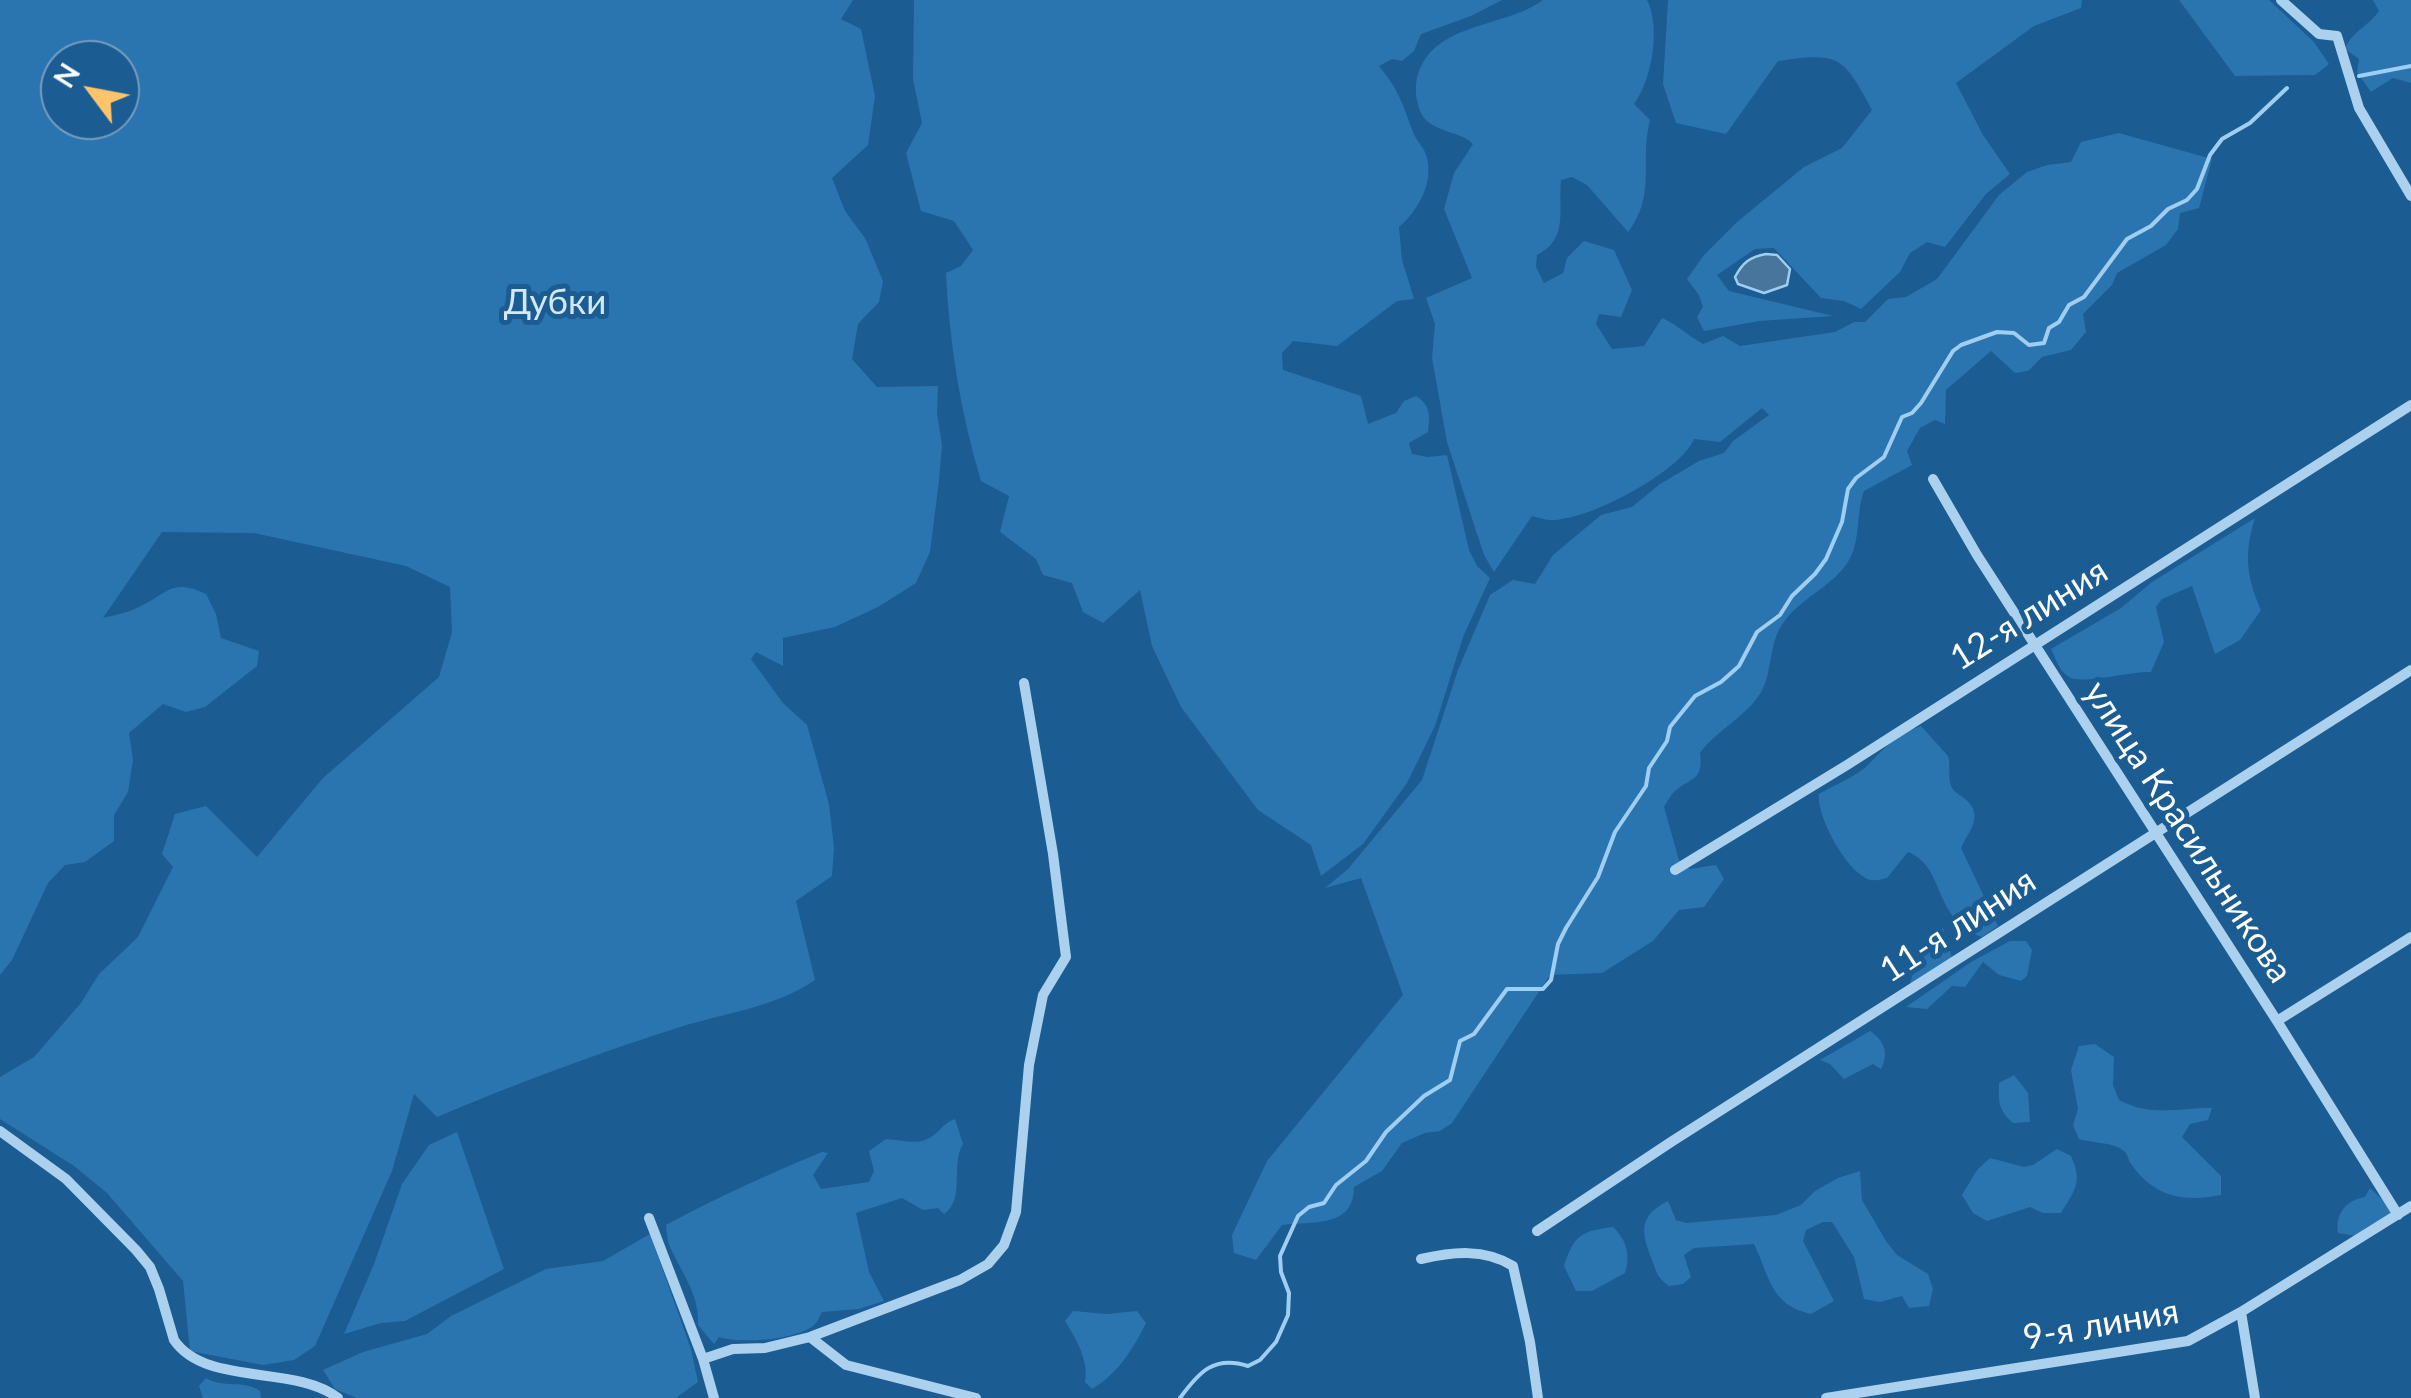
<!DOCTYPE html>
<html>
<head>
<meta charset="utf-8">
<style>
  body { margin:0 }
  #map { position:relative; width:2411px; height:1398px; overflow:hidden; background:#1b5c93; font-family:Lato,sans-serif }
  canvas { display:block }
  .north { position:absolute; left:40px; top:40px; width:100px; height:100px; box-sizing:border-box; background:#1b5c93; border:2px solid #769dbe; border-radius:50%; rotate:302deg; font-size:28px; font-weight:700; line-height:40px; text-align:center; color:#fff }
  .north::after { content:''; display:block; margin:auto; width:35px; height:45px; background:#ffc369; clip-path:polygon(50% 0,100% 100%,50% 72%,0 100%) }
</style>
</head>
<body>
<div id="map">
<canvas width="2411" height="1398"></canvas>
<div class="north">N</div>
</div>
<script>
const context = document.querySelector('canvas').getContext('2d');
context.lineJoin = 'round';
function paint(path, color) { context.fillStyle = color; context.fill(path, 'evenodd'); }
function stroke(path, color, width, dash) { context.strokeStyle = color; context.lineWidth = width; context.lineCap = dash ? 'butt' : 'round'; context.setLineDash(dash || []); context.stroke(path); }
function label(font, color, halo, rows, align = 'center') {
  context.font = font + ' Lato,sans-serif'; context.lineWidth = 10; context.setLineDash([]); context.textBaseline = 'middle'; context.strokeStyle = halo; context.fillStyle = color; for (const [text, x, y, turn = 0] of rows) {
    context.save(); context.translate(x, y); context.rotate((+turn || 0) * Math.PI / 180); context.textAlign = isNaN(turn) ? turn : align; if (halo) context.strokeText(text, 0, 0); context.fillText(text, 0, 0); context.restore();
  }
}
const green = new Path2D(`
  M0,0H853L841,19L861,29L875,96L868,145L832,178L845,211L865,238L883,281L879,302L858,324L852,359L877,387L938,386L937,413L942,445L939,481L930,552L916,583L878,607L835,627L783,638V666L756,652L751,659L783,703L807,725L829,804L834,848L832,876L796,901L815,980C774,1008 724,1013 677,1028C595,1054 515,1084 437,1117L414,1094L392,1171L315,1346L294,1360L263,1365L190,1351L183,1281L107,1193L74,1166L0,1119V1077L34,1057L81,1003L99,974L138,937L173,867L162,854L175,814L206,806L257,857L323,778L439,677L452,632L450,587L406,566L254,533L162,532L103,618C115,615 130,612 141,606C171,591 172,579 206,594L216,614L221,638L259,651L257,666L205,707L186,712L163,704L129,733L133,760L128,792L114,815V841L85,862L65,865L48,883L12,960L0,975ZM60,60H120V120H60Z
  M914,0H1502L1471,16L1421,34L1414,51L1402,61L1392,59L1379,66C1399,91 1401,100 1412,129C1414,137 1420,143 1424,150C1437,177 1420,209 1399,227L1402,260L1414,299L1397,301L1337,346L1293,341L1282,353L1283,370L1361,396L1368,424L1396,413L1404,401L1416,396C1431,405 1430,417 1428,432L1409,443L1412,454L1428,457L1447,455L1469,550L1477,566L1490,578L1463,637L1435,726L1407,783L1363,844L1321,876L1311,845L1258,810L1181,707L1152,646L1140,590L1103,623L1083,612L1072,583L1043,575L1036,559L1000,532L1009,496L981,481C961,415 949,342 946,273L961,266L973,250L954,221L921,211L906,153L922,123L913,79Z
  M1543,0H1647C1661,27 1652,80 1634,104L1650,120C1639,163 1657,194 1628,232L1587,185L1572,177L1561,180C1558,210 1569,239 1537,255L1536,267L1544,283L1563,273L1567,258L1584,241L1614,250L1632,290L1621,317L1599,314L1596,324L1612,349L1644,346L1662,318C1678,325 1687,335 1703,344L1723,336L1740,346L1835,332L1854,322H1865L1888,299L1906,297L1937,279L1999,195L2027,172L2047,165L2071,162L2081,142L2119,133L2212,159L2199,208L2180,213L2178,229L2166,245L2117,273L2112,285L2083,314L2086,332L2071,350L2042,357L2028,371L2015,373L1991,351L1946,390L1945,424L1935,420L1920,428L1907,451L1912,465L1864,491C1855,515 1862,543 1846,565C1830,587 1800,599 1784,622C1768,642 1773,674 1760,694C1744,718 1717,730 1700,753C1704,782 1690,777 1674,792C1670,796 1667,802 1664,807L1679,860L1690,869L1716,865L1724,879L1704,907L1679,910L1653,941L1602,973L1550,975L1452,1123L1440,1131L1425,1133L1402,1143L1382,1171L1354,1187C1354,1228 1313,1221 1282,1225L1256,1260L1234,1253L1232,1235L1267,1161L1403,995L1361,878L1325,888L1348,869L1422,780L1458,670L1490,595L1513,580L1535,584L1553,555L1601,515L1632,507L1660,484L1699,461L1724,453L1733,441L1769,415L1762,408L1720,442L1694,439C1680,472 1592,518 1555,520C1548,521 1540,518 1532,516L1494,572L1484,555L1447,442L1432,358L1435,324L1426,298L1472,278L1444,209L1454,173L1473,144C1461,132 1440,133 1426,120C1418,112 1415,96 1416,84C1426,21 1502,30 1543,0Z
  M1668,0H2082L2081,8L2034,26L1956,83L1983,135L2010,174L1986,194L1945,247L1927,242L1910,253L1900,272L1861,309L1844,301L1821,298L1774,248L1755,249L1717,275L1729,291L1833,316L1759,321L1704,331L1697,317L1703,307L1699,295L1687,279L1704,255L1737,222L1804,167L1842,148L1872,110C1843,56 1840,52 1778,61L1726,134L1676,123L1663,84Z
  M2179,0H2269L2314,42L2329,64L2315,75L2235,76Z
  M2373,0H2411V83L2393,78L2371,92L2357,72L2359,59L2345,49C2352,31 2368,27 2379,11Z
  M2255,518C2244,553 2246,576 2261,610L2240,640L2215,654L2192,586L2162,599L2156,607L2164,642L2151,672C2131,671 2080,685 2069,677C2059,671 2056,659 2051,649L2121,608L2152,582Z
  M1921,726L1948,756C1951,767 1947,779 1952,788C1957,795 1965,797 1970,804C1982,819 1967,834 1961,848L1998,926L1982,937C1931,918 1947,868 1908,852L1887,878C1882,879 1877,881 1871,880C1848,875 1816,816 1819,794C1834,785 1856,777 1869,764C1885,747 1898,734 1921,726Z
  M1943,928L1952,958L1907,994C1914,973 1919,938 1943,928Z
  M2010,941H2026L2032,950L2027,976L2021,981L1999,975L1983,962L1965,987L1952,986L1927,1009L1906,1007L1971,962Z
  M1870,1031C1885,1041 1889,1054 1881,1069L1873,1064L1844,1079L1830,1064L1820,1060Z
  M2095,1044L2114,1057L2113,1085L2119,1100C2151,1117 2177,1108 2212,1108L2208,1120L2190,1124L2182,1137L2221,1176V1195C2184,1202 2155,1198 2131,1164C2128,1160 2128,1154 2124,1151C2114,1142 2091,1143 2079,1139L2073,1125L2078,1109L2071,1070L2079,1046Z
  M2014,1075L2028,1093L2030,1122L2013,1123C1999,1111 1998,1102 1999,1083Z
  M955,1119L963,1144C950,1165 966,1199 944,1214L938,1208L923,1210L902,1198L856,1213L869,1272L884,1301L859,1309L822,1312C819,1317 818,1322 813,1326C795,1340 740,1344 719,1337L714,1344L698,1325C700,1296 682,1273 671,1249C667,1242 667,1232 666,1225C717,1197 769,1174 822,1152L828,1153L813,1175L821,1189L869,1182L874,1171L869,1151L886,1139C904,1140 920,1147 935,1134C944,1127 944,1123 955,1119Z
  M457,1132L504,1269L405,1321L381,1323L344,1334L374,1264L402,1184L429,1145Z
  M2057,1149L2071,1156C2083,1182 2075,1190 2061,1213H2043L2030,1207L1987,1221L1973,1213L1962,1195L1977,1170L1990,1158L2024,1167L2033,1165Z
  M1860,1171L1862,1200L1886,1241L1897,1255L1928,1274L1933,1289L1929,1306L1909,1308L1902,1296L1880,1302L1864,1299L1854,1257L1832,1222H1823L1806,1230L1803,1241L1834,1301L1811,1314C1770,1305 1770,1277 1754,1244L1694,1248L1684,1255L1691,1277L1683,1284L1669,1286C1657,1277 1657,1273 1652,1260C1641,1232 1638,1216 1668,1201L1676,1220L1686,1223L1776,1215L1801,1205L1815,1191L1838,1178Z
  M2370,1188L2390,1207V1220L2355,1236L2338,1233C2335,1214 2346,1200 2365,1197Z
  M1613,1227C1626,1239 1631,1255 1625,1273L1592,1291H1576L1564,1266C1574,1235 1581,1231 1613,1227Z
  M650,1234L691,1349L698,1382L676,1398H357L335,1389L323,1370L363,1352L427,1334L451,1316L546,1269L603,1261Z
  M1073,1311L1107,1314L1137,1311L1146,1323C1133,1349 1118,1374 1092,1389L1085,1382C1089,1360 1076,1339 1065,1321Z
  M206,1378C224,1389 242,1379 260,1391L261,1398H203L199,1386Z`);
const water = new Path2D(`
  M1766,254L1777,255L1790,269L1787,285L1764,293L1738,284L1735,277C1743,262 1750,257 1766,254Z`);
const stream = new Path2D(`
  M2359,76L2411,66
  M1180,1398C1199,1372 1214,1355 1248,1366L1260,1360L1276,1342L1288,1315L1289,1293L1281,1272L1280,1256L1298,1216L1309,1207L1324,1203L1336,1185L1366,1161L1386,1132L1424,1096L1450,1080L1460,1041L1474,1034L1507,989H1543L1551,980L1558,944L1566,928L1598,877L1615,832L1646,786L1649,768L1667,741L1670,727L1695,696L1721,682L1739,666L1757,632L1780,615L1792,596L1815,574L1826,559L1842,522L1848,489L1856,478L1884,457L1902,417L1912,413L1921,403L1953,351L1961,345L1997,332L2014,333L2029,345L2044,343L2049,328L2059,322L2069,305L2084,297L2127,239L2151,226L2168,209L2187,200L2197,189L2210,155L2222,139L2250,123L2287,88`);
const street = new Path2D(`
  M2281,0L2319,34L2337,36L2359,108L2411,196
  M1933,479L1977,555L2277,1021L2398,1215
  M1675,870L1847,765L2411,405
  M2277,1021L2411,937
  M0,1131L66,1179L136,1250L150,1267L159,1289L174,1340C206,1387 295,1364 338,1398
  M649,1218L703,1359
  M1537,1231L1671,1142L2411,670
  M1421,1259C1452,1252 1484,1248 1513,1266L1530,1342L1538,1398
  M2241,1312L2255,1398
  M810,1337L846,1365L976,1398
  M714,1398L703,1359L733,1349L765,1348L810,1337L960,1280L988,1264L1004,1245L1016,1212L1029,1065L1043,995L1066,957L1053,854L1024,683
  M1826,1398L2188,1341L2241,1312L2411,1206`);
const parkNames = [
  ["Дубки",555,303]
];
const streetNames = [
  ["12-я линия",2029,615,-32],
  ["улица Красильникова",2188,832,57],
  ["11-я линия",1958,926,-33],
  ["9-я линия",2101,1325,-10]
];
paint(green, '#2a75af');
paint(water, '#47759c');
stroke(water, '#9ecef1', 2.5);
stroke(stream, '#9ecef1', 4);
stroke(street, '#abd1ef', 10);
label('35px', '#d2e9fb', '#1b5c93', parkNames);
label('35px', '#fff', '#1b5c93', streetNames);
</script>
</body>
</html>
